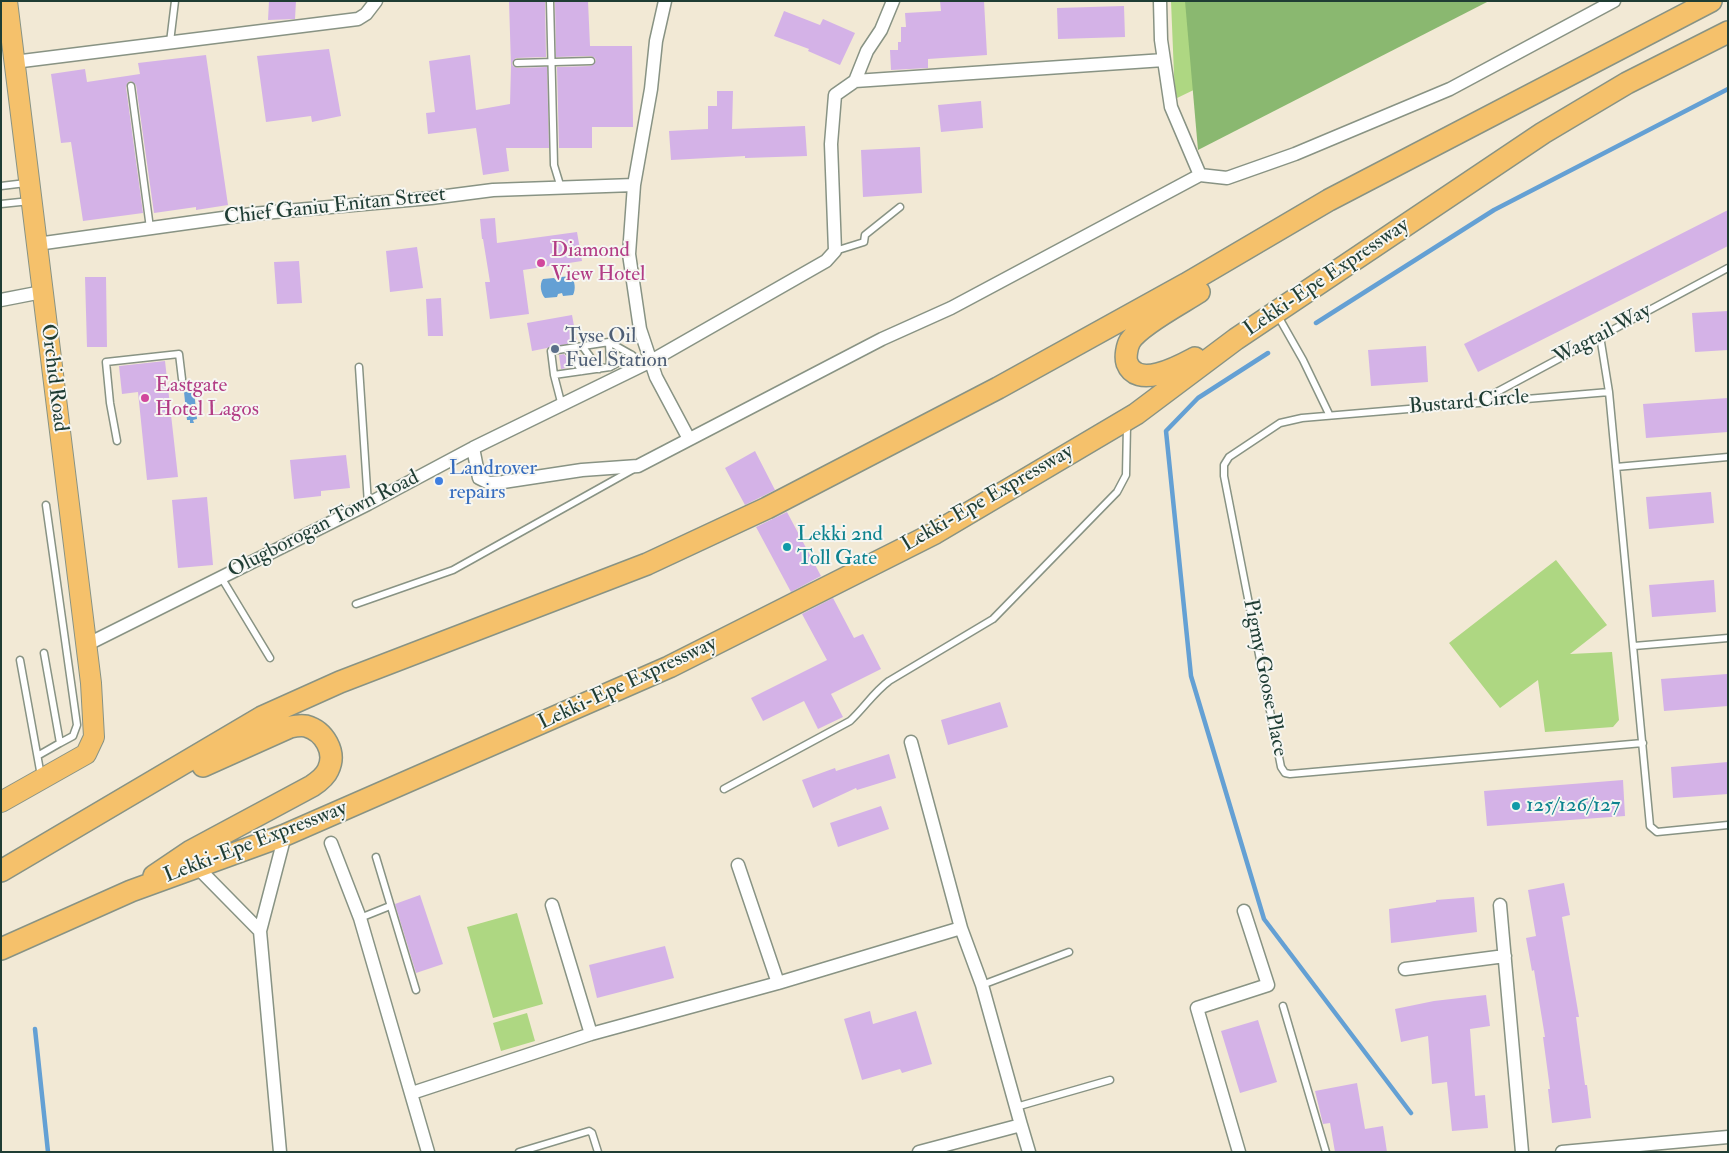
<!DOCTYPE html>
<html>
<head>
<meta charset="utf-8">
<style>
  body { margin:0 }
  #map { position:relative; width:1729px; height:1153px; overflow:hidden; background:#f2e9d5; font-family:"IM FELL Double Pica",serif }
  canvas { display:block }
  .frame { position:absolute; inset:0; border:2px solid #1f3d34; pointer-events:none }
</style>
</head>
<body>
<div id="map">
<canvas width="1729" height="1153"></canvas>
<div class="frame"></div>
</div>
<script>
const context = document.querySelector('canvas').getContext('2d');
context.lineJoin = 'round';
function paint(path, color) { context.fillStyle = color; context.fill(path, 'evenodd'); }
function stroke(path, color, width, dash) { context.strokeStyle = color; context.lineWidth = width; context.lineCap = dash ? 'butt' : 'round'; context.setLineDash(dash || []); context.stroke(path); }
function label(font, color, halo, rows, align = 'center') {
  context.font = font + ' "IM FELL Double Pica",serif'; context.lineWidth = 4; context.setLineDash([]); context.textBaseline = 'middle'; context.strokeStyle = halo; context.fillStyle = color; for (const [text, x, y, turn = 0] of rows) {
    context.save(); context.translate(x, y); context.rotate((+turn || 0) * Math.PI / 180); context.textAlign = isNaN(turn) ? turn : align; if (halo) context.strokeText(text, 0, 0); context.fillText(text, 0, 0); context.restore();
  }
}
const green = new Path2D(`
  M1171,1H1378L1175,99Z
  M1556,560L1607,625L1570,654L1612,652L1619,720L1613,727L1545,732L1538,680L1500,708L1449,643Z
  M517,913L543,1004L493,1018L467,927Z
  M527,1013L535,1041L501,1051L493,1023Z`);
const forest = new Path2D(`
  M1185,1H1489L1198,150Z`);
const water = new Path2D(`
  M571,276C575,281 576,289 573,295L563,296L562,293L558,294L557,297L545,298C541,294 539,284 543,279L554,278L556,280H560L561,277Z
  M194,391L197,419L193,420L194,423H190V420H187L184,392Z`);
const stream = new Path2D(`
  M1316,323L1494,210L1728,89
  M1268,353L1198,398L1166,431L1191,676L1264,919L1411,1113
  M35,1029L48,1152`);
const building = new Path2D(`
  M269,1H296L295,19L268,20Z
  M509,1H545L546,57L516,58L512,63L513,66L517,68L547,67L549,148H506L509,171L483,175L476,128L428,134L426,113L435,112L429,61L470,55L476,110L510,104L511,66Z
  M555,1H588L590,46H632L633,127H592V148H559L557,67L591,66L596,61L595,58L591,56L556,57Z
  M940,1H984L987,55L928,59V68L891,70L890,50H898V42H901V27H906L905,13L941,11Z
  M1124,6L1125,37L1058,39L1057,8Z
  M784,11L820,25L823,19L855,33L840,65L808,51L809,49L774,36Z
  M329,49L341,116L312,122L311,116L266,122L257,56Z
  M206,55L228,205L196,210V207L154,213L136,85L131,81L128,82L126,87L143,213L83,221L71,142L61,143L51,74L85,69L87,82L140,74L138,63Z
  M717,91H733L732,129L805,126L807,156L745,158V156L671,160L669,131L708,129V106H717Z
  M981,101L983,128L941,132L938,105Z
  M920,147L922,193L863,197L861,150Z
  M1728,210V246L1478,372L1464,344Z
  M495,218L497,243L577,232L582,261L523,270L529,314L490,319L485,282H490L483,239H482L480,219Z
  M417,247L423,288L390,292L386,251Z
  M299,261L302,303L277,304L274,262Z
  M85,277H106L107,347H87Z
  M441,298L443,336H428L426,299Z
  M1728,311V350L1695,352L1692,313Z
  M572,315L577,342L532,351L527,323Z
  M1426,346L1428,382L1371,386L1368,350Z
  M564,354L573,367L561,369L559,355Z
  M165,361L178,477L147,480L138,392L122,394L119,366Z
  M1728,398V432L1646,438L1643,404Z
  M755,451L775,490L745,505L725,468Z
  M346,455L350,488L321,491V496L294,499L290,460Z
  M1711,492L1714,523L1649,529L1646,497Z
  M207,497L213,565L178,568L172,500Z
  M787,512L821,576L791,592L756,527Z
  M1714,580L1716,612L1652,617L1649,585Z
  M833,598L854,638L863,634L881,669L831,694L843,717L818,729L804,701L763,721L751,698L827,660L802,614Z
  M1727,674L1728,706L1664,711L1661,679Z
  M1000,702L1008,727L948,745L941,720Z
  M889,754L896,778L857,790L856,788L813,808L802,780L835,768L836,771Z
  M1728,762V794L1673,798L1671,767Z
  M1623,780L1625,816L1487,826L1484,791Z
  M881,806L889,829L838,847L830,823Z
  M1564,883L1570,915L1562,917L1579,1017H1576L1585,1085H1587L1591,1118L1552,1123L1548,1089H1550L1543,1037H1545L1534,970L1532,971L1526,938L1536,936L1528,890Z
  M420,895L443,964L416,973L395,904Z
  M1474,897L1477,932L1391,943L1389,909L1436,902V900Z
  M665,946L674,978L597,998L589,965Z
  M1486,995L1490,1026L1470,1029L1475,1096L1485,1095L1488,1128L1452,1131L1447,1082L1432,1084L1428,1036L1401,1042L1395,1009L1434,1001Z
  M870,1011L873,1024L916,1011L932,1064L902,1073L900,1069L862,1080L844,1019Z
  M1258,1020L1277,1082L1240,1093L1221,1031Z
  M1357,1083L1365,1129L1383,1126L1387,1152H1335L1330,1123L1323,1124L1315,1091Z`);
const service = new Path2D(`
  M550,1L554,165L561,188
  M170,42L175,1
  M517,63L591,61
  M131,86L150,228
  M1,186L26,183
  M1,204L30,201
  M835,251L864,242L865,235L900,207
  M1278,316L1303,360L1329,414
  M1600,336L1609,392L1650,826L1657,832L1728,825
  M609,342L610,367L554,375L551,351L609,342L632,355L644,365
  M583,347L599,369
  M567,349L582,371
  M359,367L368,504
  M610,367L632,355
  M554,375L562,406
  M1609,392L1302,418L1280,423L1229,457L1224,465V476L1281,767L1285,773L1290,774L1643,743
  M1482,400L1728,268
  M117,441L110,403L106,362L179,354L182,379
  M1616,467L1728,457
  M46,505L77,725L73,736L60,743
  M221,577L270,658
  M356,604L453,570L632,470
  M1634,646L1728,638
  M20,660L41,776
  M39,755L60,743L44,653
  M724,789L850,721C864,708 874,692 889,681L993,619L1117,492L1126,475L1127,425
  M376,857L416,990
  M360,918L390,906
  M982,985L1069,952
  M1283,1006L1326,1152
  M1016,1107L1110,1080
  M519,1152L589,1131L592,1133L598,1152`);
const minor = new Path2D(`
  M665,1L656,41L651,89L634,185L629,254L640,329L656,377L689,439
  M1160,1L1161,40L1171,107L1200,175
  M14,62L358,19L366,14L376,1
  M855,81L1164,60
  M37,244L252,214L431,198L493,190L634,185
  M1,300L42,292
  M473,448L479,478L489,483L503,482L582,470L638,466L882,339L951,308L1200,175L1227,178L1295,154L1450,89L1614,1
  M86,645L368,504L473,448L651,361L826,261L835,251L831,144L835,95L855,81L867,51L881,30L893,1
  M911,742L961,928
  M331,843L360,918L428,1152
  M738,865L778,983
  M198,868L260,931
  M552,905L591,1034
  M1500,905L1522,1152
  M1405,969L1505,956
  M412,1093L591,1034L778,983L961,928L982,985L1021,1125
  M280,1152L260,931L285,835
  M919,1152L1021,1125L1029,1152
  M1239,1152L1197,1008L1268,985L1244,911
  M1562,1152L1728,1137`);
const primary = new Path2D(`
  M1,802L86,754L94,737L91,683L7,1`);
const trunk = new Path2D(`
  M1195,358C1180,366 1137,390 1127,363C1125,357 1127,346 1130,341C1140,325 1182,303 1199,292
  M1,871L262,717L340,682L647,564L767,508L998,388L1186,284L1329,200L1711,1
  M154,876L191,851L312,786C318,782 325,777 328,770C337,752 324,731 306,726C301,725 295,726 290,727L203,766
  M1,949L131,891L285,835L669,667L935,533L1136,414L1236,339L1543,133L1627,83L1728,32`);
const markers = [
  [541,263,5,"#d1479c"],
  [555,349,5,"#5c6f8a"],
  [145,398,5,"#d1479c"],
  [439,481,5,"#3f7fe0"],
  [787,547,5,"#0f9aa8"],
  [1516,806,5,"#0f9aa8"]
];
const streetNames = [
  ["Chief Ganiu Enitan Street",335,207,-6],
  ["Lekki-Epe Expressway",1327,278,-34],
  ["Wagtail Way",1603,335,-28],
  ["Orchid Road",53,378,83],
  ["Bustard Circle",1469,403,-5],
  ["Lekki-Epe Expressway",988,499,-30],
  ["Olugborogan Town Road",324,525,-27],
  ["Pigmy Goose Place",1264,678,79],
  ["Lekki-Epe Expressway",628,684,-25],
  ["Lekki-Epe Expressway",256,843,-21]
];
const hotelNames = [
  ["Diamond",551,251],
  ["View Hotel",551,275],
  ["Eastgate",155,386],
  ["Hotel Lagos",155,410]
];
const serviceNames = [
  ["Tyse Oil",565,337],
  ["Fuel Station",565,361]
];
const shopNames = [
  ["Landrover",449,469],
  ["repairs",449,493]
];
const cultureNames = [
  ["Lekki 2nd",797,535],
  ["Toll Gate",797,559],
  ["125/126/127",1526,806]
];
paint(green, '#aed782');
paint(forest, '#8ab870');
paint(water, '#64a0d4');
stroke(stream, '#64a0d4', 4.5);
paint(building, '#d4b2e7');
stroke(service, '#889384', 9);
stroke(minor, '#889384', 15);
stroke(primary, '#889384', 22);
stroke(trunk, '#889384', 24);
stroke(service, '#fff', 6);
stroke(minor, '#fff', 12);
stroke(primary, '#f5c16b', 20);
stroke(trunk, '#f5c16b', 21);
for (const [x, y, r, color] of markers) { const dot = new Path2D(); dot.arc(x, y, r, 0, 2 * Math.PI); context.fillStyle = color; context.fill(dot); stroke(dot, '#f6f6f2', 2); }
label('21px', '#1f3d34', '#f6f6f2', streetNames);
label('21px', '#b23c85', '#f6f6f2', hotelNames, 'left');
label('21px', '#4e5e75', '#f6f6f2', serviceNames, 'left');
label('21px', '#366cbe', '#f6f6f2', shopNames, 'left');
label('21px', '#0d838f', '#f6f6f2', cultureNames, 'left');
</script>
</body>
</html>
